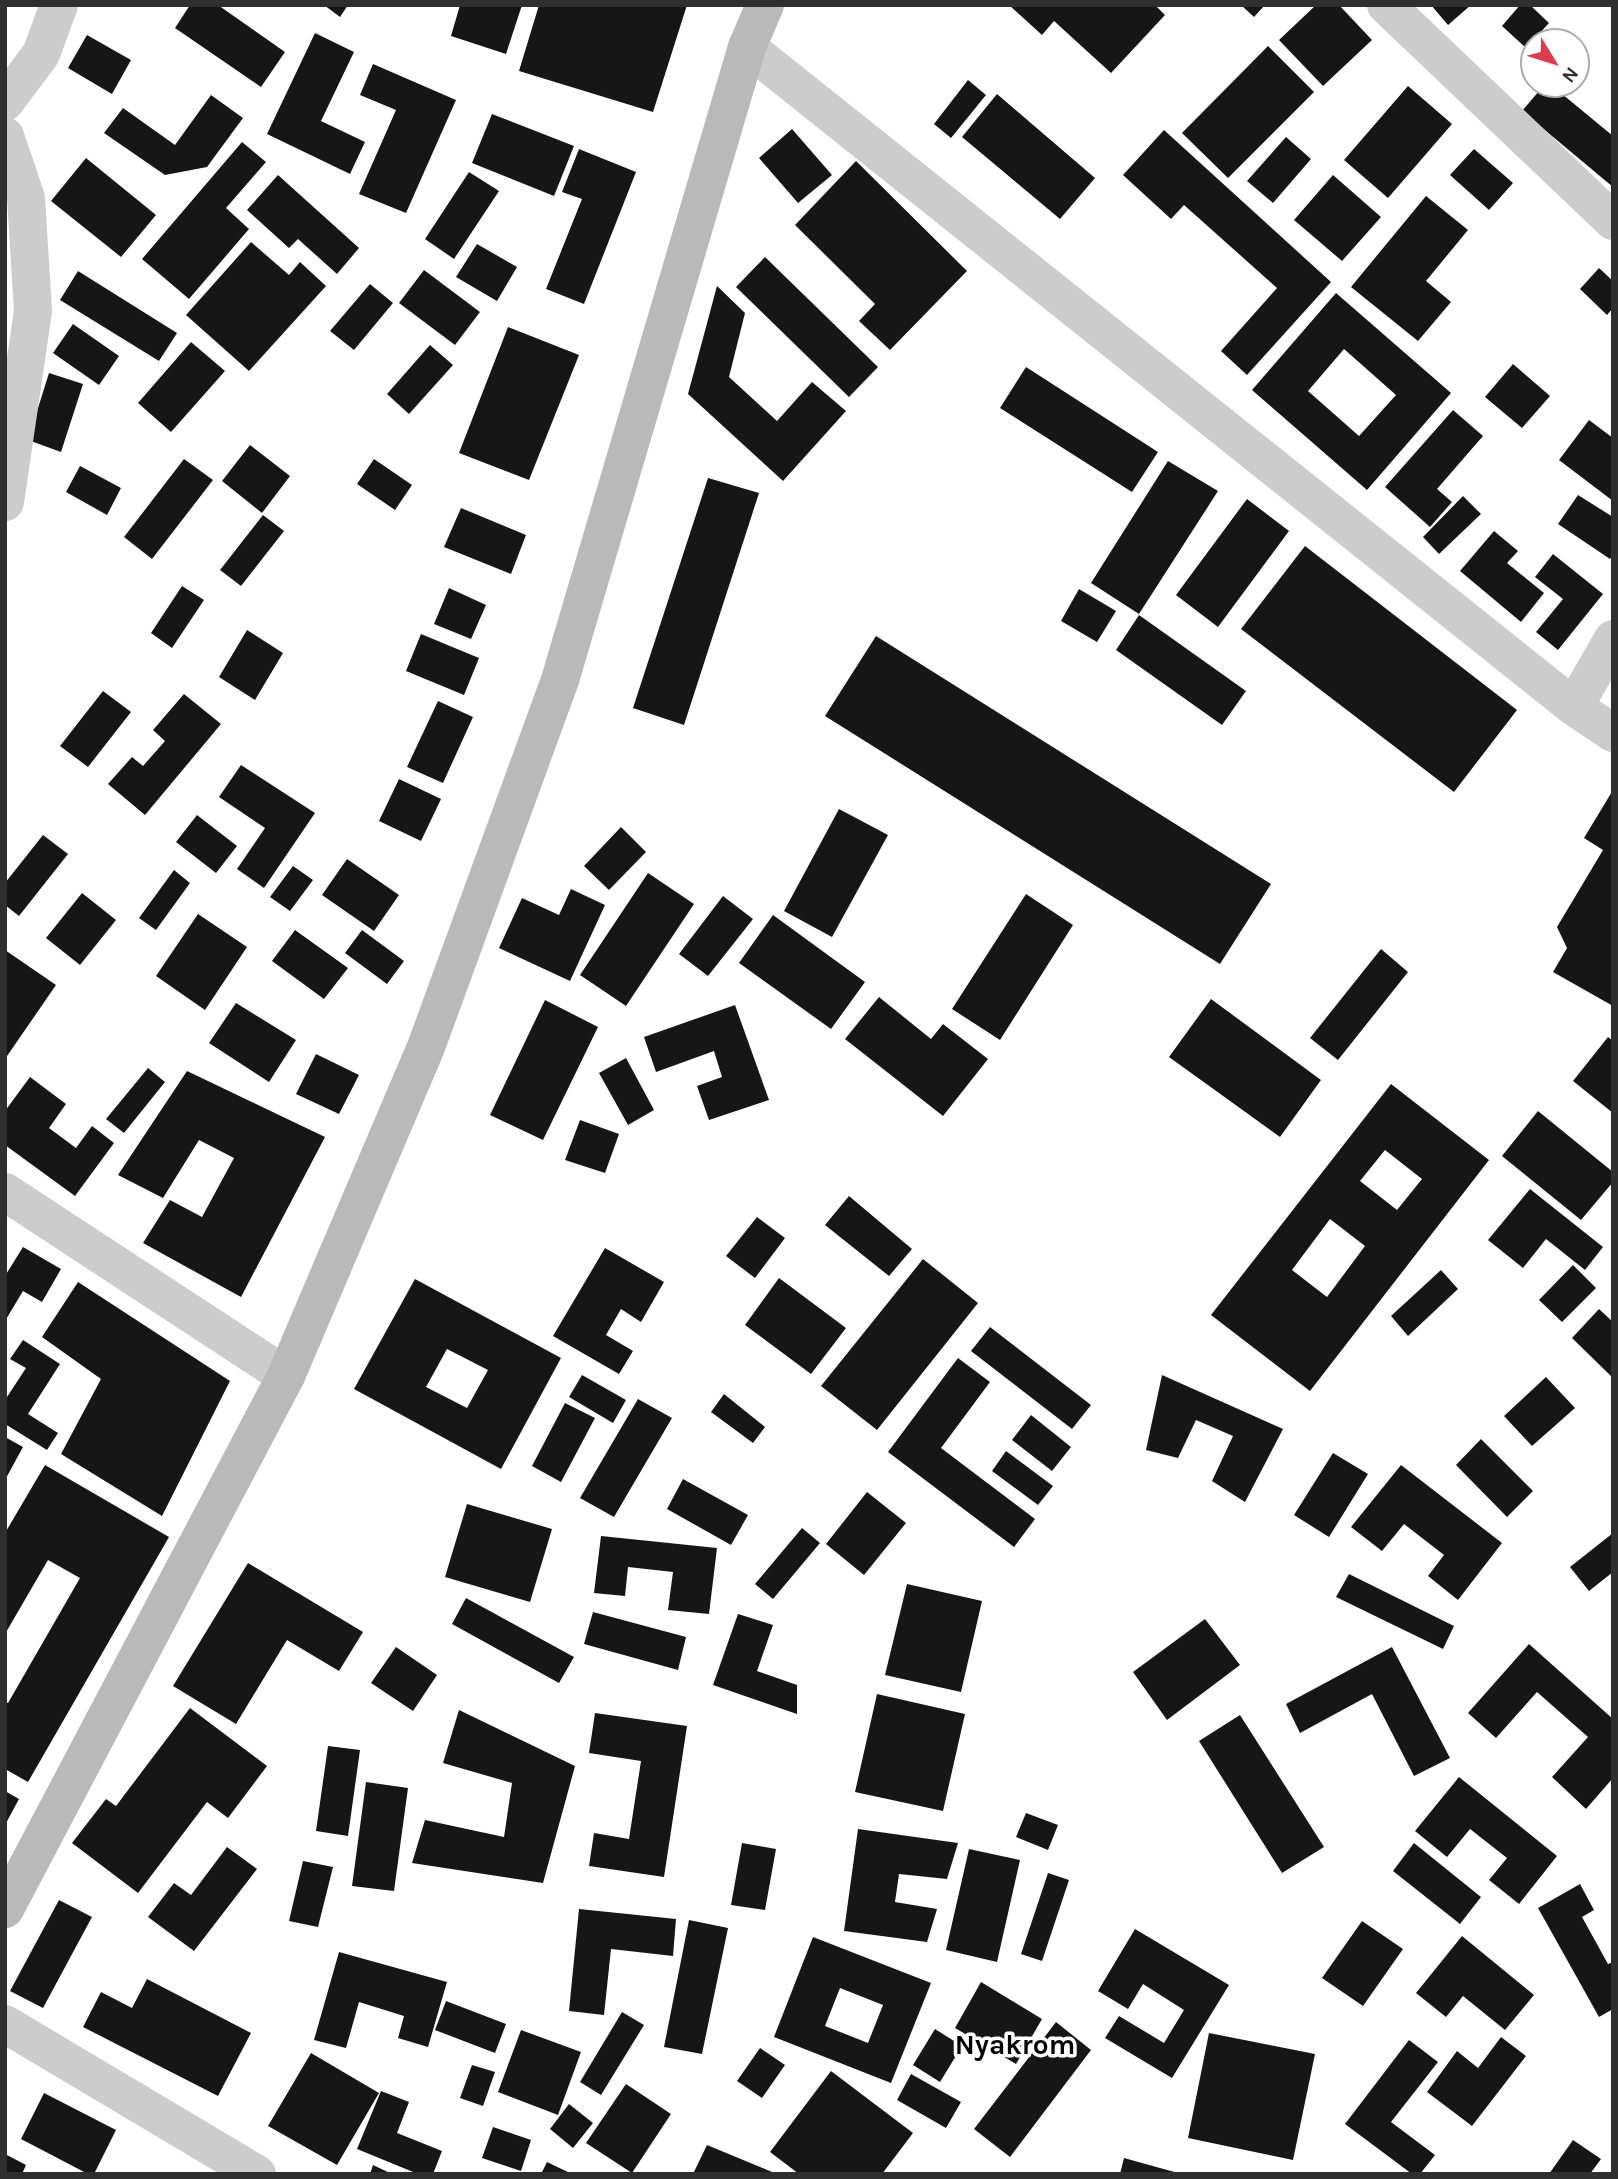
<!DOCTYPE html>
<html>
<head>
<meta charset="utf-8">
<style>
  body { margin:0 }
  #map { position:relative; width:1618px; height:2179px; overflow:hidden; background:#fff; font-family:Karla,sans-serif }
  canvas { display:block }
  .frame { position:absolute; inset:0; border:7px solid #2f2f2f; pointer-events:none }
  .north { position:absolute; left:1520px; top:28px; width:70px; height:70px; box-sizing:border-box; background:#fff; border:2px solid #acacac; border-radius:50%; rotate:128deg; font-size:19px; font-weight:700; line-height:28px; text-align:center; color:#2f2f2f }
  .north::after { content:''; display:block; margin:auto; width:24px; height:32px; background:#dd3b4f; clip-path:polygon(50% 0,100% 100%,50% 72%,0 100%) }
</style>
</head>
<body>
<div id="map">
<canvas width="1618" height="2179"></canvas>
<div class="frame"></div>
<div class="north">N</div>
</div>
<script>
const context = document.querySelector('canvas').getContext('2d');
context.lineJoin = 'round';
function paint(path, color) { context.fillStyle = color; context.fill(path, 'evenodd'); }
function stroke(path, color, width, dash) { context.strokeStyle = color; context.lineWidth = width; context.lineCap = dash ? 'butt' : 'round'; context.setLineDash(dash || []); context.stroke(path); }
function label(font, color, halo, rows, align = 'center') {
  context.font = font + ' Karla,sans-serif'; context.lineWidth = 7; context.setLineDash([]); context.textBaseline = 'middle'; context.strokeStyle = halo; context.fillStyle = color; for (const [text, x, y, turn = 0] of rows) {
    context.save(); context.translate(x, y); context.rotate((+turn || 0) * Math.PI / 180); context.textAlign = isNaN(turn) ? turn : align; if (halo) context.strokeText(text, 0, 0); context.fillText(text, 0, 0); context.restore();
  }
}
const building = new Path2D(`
  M190,5H218L285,52L261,87L175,28Z
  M324,5H348L340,17Z
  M460,5H522L506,54L451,36Z
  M539,5H687L653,112L519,71Z
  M1009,5H1155L1165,15L1111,73L1054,21L1042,35Z
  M1241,5H1265L1254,17Z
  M1316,5H1339L1372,40L1323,86L1279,40Z
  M1431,5H1471L1448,25Z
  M1520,5H1530L1549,23L1526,48L1502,26Z
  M315,33L354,52L321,121L365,142L350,174L267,134Z
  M87,35L131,60L112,94L68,68Z
  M1268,46L1314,92L1228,178L1182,133Z
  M373,64L456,100L406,213L359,194L396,110L360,95Z
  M968,80L986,95L951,138L934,124Z
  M1545,84H1550L1613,136V187L1522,111Z
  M1408,86L1452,124L1388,198L1344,160Z
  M997,94L1095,178L1060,219L962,137Z
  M211,95L243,118L207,167L165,175L104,133L123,108L175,145Z
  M492,114L574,146L554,196L472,163Z
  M792,129L832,175L798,203L759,158Z
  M1164,130L1331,282L1247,375L1221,351L1277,288L1184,205L1171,219L1123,175Z
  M1286,137L1311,159L1273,203L1247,181Z
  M242,142L266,162L226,208L249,229L189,299L142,259Z
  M579,149L636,172L584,304L546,289L582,199L562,192Z
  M1474,149L1513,183L1489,210L1450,175Z
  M86,158L156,215L121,257L51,201Z
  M856,161L967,271L890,350L859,321L875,304L795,225Z
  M469,172L499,191L454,259L425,239Z
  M278,175L359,248L337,274L298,239L289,248L247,210Z
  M1333,175L1381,217L1342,261L1294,220Z
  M1426,196L1468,230L1426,281L1451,302L1418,341L1351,287Z
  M251,242L289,275L300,262L326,286L249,371L186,315Z
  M477,244L517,267L497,301L456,277Z
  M765,257L878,367L849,397L736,287Z
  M1599,268L1613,281V308L1607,315L1580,289Z
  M424,270L480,312L455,345L399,303Z
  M78,271L177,333L159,361L60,300Z
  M370,284L393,303L354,350L330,331Z
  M717,286L745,313L729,377L777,421L812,382L846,411L783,481L688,394Z
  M1336,293L1451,393L1367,490L1252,390ZM1344,349L1396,395L1359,436L1308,391Z
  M73,324L119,356L99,385L53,353Z
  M508,327L579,355L529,480L459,453Z
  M191,342L225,371L171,432L138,403Z
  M430,345L453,365L409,414L387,394Z
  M1513,364L1550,396L1522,428L1485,397Z
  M1026,367L1158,452L1132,492L1000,408Z
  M49,373L83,384L61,452L28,440Z
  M1453,410L1483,436L1437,489L1452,502L1430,527L1385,487Z
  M1589,420L1613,438V501L1559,460Z
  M250,445L290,476L262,513L222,481Z
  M184,459L213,480L152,559L124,537Z
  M374,459L412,485L395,510L357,484Z
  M1168,461L1218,491L1139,614L1091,583Z
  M80,466L121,488L107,515L66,492Z
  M708,478L759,493L684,725L633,708Z
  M1578,495L1613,517V555L1610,559L1558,524Z
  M1463,496L1481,514L1439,554L1423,537Z
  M1247,499L1289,531L1218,627L1176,595Z
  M461,508L526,535L511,574L444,547Z
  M263,515L284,531L241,586L220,570Z
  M1494,531L1518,551L1507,563L1544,593L1521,622L1460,571Z
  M1305,546L1517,710L1454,792L1241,629Z
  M1553,554L1603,594L1558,650L1536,632L1563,599L1535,577Z
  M182,586L204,600L172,648L151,633Z
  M449,588L486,605L471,639L434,624Z
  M1079,589L1116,611L1097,642L1061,621Z
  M1139,615L1246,691L1222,725L1116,650Z
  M247,630L283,653L255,700L219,677Z
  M421,634L479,658L464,695L406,671Z
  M876,636L1271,884L1220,964L825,716Z
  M103,691L131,712L88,767L60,746Z
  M184,694L221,724L145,815L108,784L132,757L143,766L165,741L153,730Z
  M438,701L473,717L443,783L407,767Z
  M241,765L315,813L264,888L237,869L265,828L219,797Z
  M399,779L441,799L421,841L379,821Z
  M1613,790V1006L1553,972L1567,948L1557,927L1603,850L1584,838Z
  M839,809L888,835L832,937L784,911Z
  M197,815L237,846L216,873L176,842Z
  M621,827L646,852L609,890L584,866Z
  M43,835L68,854L19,916L5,905V883Z
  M347,859L399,895L374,931L322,895Z
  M293,866L313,880L290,911L270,897Z
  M174,870L190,883L156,930L139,918Z
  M648,873L694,904L626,1006L580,975Z
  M571,889L605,905L570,981L499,948L522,898L559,915Z
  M82,893L116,920L80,965L46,938Z
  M1026,894L1073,925L1000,1040L952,1009Z
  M723,896L753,919L708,976L679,954Z
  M198,914L247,947L205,1010L156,976Z
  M773,915L865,982L831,1029L739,963Z
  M295,930L348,968L324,999L272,961Z
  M362,930L404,961L387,984L345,953Z
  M1381,949L1408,972L1338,1060L1310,1038Z
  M5,950L56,985L5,1059Z
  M879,997L931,1039L943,1024L988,1059L943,1116L845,1039Z
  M1211,999L1321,1080L1280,1137L1169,1057Z
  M545,1000L598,1027L543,1140L490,1115Z
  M236,1003L296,1040L269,1082L209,1043Z
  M735,1005L769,1100L709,1120L697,1086L722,1077L714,1051L656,1072L644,1037Z
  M1608,1037L1613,1041V1113L1573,1081Z
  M316,1054L359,1075L339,1114L296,1094Z
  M626,1058L654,1110L628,1125L599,1073Z
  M148,1068L165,1082L124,1133L106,1119Z
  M187,1071L325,1137L241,1297L143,1243L170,1200L202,1217L234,1158L199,1140L163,1198L118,1175Z
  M30,1077L66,1104L49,1128L76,1148L92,1126L114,1143L75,1196L5,1145V1111Z
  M1391,1084L1489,1160L1310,1391L1211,1315ZM1385,1150L1422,1179L1397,1210L1360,1181ZM1330,1219L1365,1246L1327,1297L1292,1270Z
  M1538,1111L1613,1172V1182L1581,1220L1502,1156Z
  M580,1120L619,1134L605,1173L565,1160Z
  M1530,1189L1603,1247L1585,1270L1546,1239L1523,1268L1488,1240Z
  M849,1196L912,1249L889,1276L825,1225Z
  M757,1217L785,1238L755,1278L726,1256Z
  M23,1247L61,1269L42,1302L23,1291L5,1321V1276Z
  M605,1248L664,1282L641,1322L621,1309L606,1335L633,1351L619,1374L553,1336Z
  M923,1259L978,1303L877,1430L821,1386Z
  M1573,1265L1596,1288L1562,1322L1539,1300Z
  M1441,1270L1458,1289L1408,1336L1391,1316Z
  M779,1278L846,1328L811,1374L745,1325Z
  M415,1279L561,1358L501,1469L354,1389ZM447,1349L488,1370L467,1408L426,1387Z
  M78,1282L230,1381L162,1516L61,1454L101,1379L42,1337Z
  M1599,1309L1613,1322V1378L1572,1338Z
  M990,1327L1091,1405L1072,1429L971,1351Z
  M23,1340L60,1364L28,1414L58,1433L47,1450L5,1424V1400L26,1368L10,1359Z
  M958,1358L990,1382L941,1448L1035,1519L1014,1547L888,1452Z
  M582,1375L626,1400L613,1423L569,1397Z
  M1162,1375L1283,1429L1245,1502L1212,1481L1233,1436L1196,1420L1178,1458L1146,1450Z
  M1546,1377L1575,1408L1532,1446L1504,1416Z
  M724,1394L765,1427L753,1443L711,1412Z
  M638,1399L672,1418L614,1517L580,1498Z
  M565,1403L595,1418L561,1482L532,1466Z
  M1031,1415L1071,1447L1052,1471L1012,1440Z
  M5,1437L23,1447L5,1480Z
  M1481,1439L1533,1491L1507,1517L1456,1465Z
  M1006,1451L1053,1486L1038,1505L992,1471Z
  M1333,1453L1368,1474L1329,1537L1294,1515Z
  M45,1465L169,1537L28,1782L5,1769V1702L8,1703L80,1578L48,1560L5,1634V1533Z
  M1401,1465L1502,1543L1458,1600L1428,1576L1444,1555L1404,1524L1382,1551L1351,1527Z
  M683,1479L748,1515L731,1545L667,1509Z
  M867,1492L906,1523L864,1575L826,1544Z
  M467,1504L552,1529L530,1602L445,1577Z
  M802,1528L820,1543L773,1599L755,1584Z
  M1613,1533V1572L1589,1591L1570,1567Z
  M601,1536L717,1548L709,1614L668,1610L673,1572L628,1567L625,1596L594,1593Z
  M248,1563L363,1632L339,1671L287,1640L236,1724L173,1686Z
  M1349,1574L1454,1626L1443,1649L1336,1597Z
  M907,1584L982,1601L961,1692L885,1675Z
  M466,1598L574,1657L559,1683L452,1624Z
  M593,1612L686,1637L678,1670L584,1644Z
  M738,1614L773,1625L757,1671L797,1685V1714L713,1685Z
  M1205,1619L1240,1665L1167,1720L1133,1672Z
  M1529,1644L1613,1719V1778L1586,1809L1552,1777L1588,1737L1537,1692L1496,1738L1468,1713Z
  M396,1647L437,1675L413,1711L371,1683Z
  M1392,1647L1450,1758L1414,1776L1372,1694L1300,1733L1286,1704Z
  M877,1694L965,1714L943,1811L855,1792Z
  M190,1708L267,1766L228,1818L207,1802L138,1893L72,1843L106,1799L116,1806Z
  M459,1710L575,1766L543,1883L412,1863L425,1820L504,1837L512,1783L443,1763Z
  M595,1713L687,1726L664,1877L589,1866L594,1833L629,1839L641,1761L589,1753Z
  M1240,1715L1324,1847L1282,1873L1199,1741Z
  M328,1746L360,1750L348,1836L316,1831Z
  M1459,1777L1557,1856L1519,1904L1489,1880L1507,1858L1470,1829L1447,1857L1415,1831Z
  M366,1782L408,1788L394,1891L352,1886Z
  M5,1791L19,1799L5,1825Z
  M1026,1813L1058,1825L1048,1850L1016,1837Z
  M858,1829L958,1843L947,1879L899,1874L895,1902L937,1909L927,1942L844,1931Z
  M742,1843L776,1849L765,1910L731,1905Z
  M1414,1843L1481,1897L1460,1924L1393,1871Z
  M227,1847L257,1869L194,1951L148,1917L174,1883L191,1895Z
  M969,1849L1020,1860L997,1962L946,1950Z
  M303,1861L333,1867L318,1927L289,1921Z
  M1048,1873L1069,1880L1042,1961L1021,1954Z
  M1580,1884L1594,1910L1582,1917L1608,1964L1613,1962V2009L1599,2017L1538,1908Z
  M59,1900L92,1917L43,2008L10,1991Z
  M579,1909L676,1919L673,1956L611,1949L604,2015L569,2011Z
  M689,1920L728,1928L702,2054L664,2047Z
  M1362,1921L1403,1949L1363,2006L1322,1978Z
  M1135,1929L1229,1985L1172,2078L1105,2038L1119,2016L1164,2043L1184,2010L1143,1984L1128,2009L1098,1991Z
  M1462,1936L1534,1995L1505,2030L1463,1996L1446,2017L1416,1993Z
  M813,1937L931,1983L891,2083L774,2037ZM840,1988L883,2005L868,2043L825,2026Z
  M339,1952L447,1982L428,2047L398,2038L404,2016L359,2002L346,2048L314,2040Z
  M147,1979L251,2033L218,2096L83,2027L101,1992L132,2008Z
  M981,1982L1042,2019L1016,2064L955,2028Z
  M446,2001L506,2024L495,2053L435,2030Z
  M622,2012L644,2025L601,2095L580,2082Z
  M1056,2022L1091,2050L1010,2157L974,2129Z
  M935,2029L962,2046L940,2082L913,2065Z
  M521,2030L581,2052L558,2115L498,2092Z
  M1209,2033L1315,2054L1293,2160L1188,2138Z
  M1501,2037L1526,2056L1472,2126L1427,2092L1457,2051L1478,2068Z
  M1409,2040L1438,2062L1391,2122L1435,2155L1420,2174H1412L1345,2124Z
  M760,2048L785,2065L762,2098L737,2081Z
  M311,2053L379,2093L337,2165L268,2126Z
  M472,2065L495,2072L483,2106L460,2098Z
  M831,2071L913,2133L882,2174H799L770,2152Z
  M911,2074L961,2102L946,2128L897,2100Z
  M626,2084L671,2114L632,2173L586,2143Z
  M381,2091L409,2102L397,2133L442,2151L433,2174H418L357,2149Z
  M44,2093L116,2130L94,2174H88L21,2139Z
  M569,2104L593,2123L573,2148L550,2129Z
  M493,2127L531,2140L521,2171L482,2158Z
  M1573,2140L1601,2159L1590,2174H1549Z
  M707,2145L777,2174H693Z
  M5,2154L26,2165L22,2174H5Z
  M1124,2158L1178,2173V2174H1120Z
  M547,2162L572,2174H541Z
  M373,2165L392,2174H370Z`);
const street = new Path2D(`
  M1386,5L1613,221
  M747,47L1574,707L1613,733
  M5,102L41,54L59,5
  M5,136L26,198L33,311L5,502
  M1574,707L1613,639
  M5,1192L286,1376
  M5,2024L257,2174`);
const secondary = new Path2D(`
  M5,1909L286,1376L426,1047L560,680L747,47L765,5`);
const districtNames = [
  ["Nyakrom",1015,2046]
];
paint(building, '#161616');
stroke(street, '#ccc', 38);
stroke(secondary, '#b9b9b9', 38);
label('bold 28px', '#000', '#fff', districtNames);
</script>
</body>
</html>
